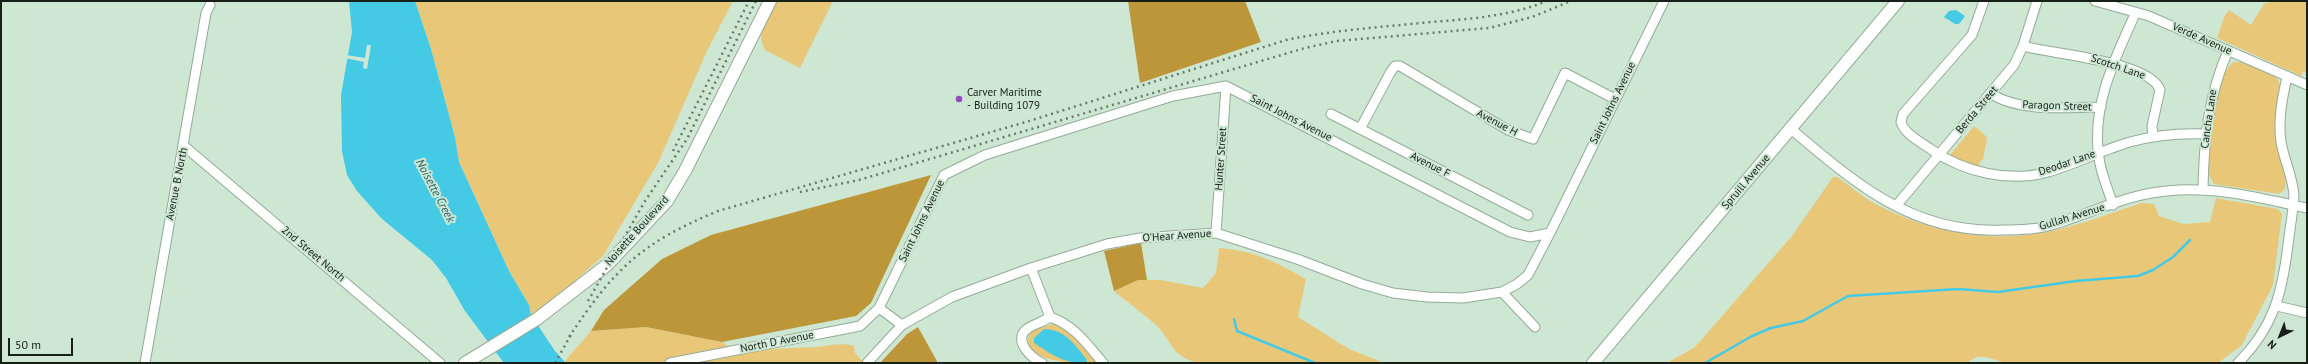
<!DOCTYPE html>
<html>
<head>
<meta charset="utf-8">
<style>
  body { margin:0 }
  #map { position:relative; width:2308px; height:364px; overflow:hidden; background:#cee7d3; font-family:"PT Sans",sans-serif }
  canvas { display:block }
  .frame { position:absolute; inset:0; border:2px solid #161f18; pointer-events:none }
  .north { position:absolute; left:2260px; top:316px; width:40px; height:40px; -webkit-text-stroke:3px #cee7d3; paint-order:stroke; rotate:223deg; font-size:11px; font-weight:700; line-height:16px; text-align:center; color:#161f18 }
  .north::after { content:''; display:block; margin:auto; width:14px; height:18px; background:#161f18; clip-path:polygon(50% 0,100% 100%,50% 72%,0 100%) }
  .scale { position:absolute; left:8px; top:338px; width:65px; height:18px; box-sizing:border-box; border:2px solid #161f18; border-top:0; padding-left:5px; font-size:12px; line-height:14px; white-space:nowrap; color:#161f18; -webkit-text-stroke:3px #cee7d3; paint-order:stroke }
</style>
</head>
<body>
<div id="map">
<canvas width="2308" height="364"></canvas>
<div class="frame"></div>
<div class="north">N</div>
<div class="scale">50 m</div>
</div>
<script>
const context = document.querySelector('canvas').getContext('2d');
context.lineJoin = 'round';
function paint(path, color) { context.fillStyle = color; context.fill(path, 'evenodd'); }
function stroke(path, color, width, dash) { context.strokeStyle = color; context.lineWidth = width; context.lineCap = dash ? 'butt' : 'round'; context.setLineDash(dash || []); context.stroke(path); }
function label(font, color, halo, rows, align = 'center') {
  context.font = font + ' "PT Sans",sans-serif'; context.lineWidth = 4; context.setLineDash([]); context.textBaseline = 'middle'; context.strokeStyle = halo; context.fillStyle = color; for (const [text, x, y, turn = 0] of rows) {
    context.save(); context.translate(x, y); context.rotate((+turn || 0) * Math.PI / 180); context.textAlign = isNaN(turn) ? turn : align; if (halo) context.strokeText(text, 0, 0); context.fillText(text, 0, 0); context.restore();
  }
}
const green = new Path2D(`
  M415,1H733L707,51L659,161L603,256L555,299L531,315L529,305L509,271L459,162L455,137L431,49Z
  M775,1H833L800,68L765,50C755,32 767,17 775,1Z
  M2273,1H2307V73L2303,71L2301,76L2217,38L2225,15L2229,10L2251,25L2264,4Z
  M2234,62H2240L2275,76L2280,84C2277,104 2274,123 2277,143C2279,158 2288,174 2285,189L2279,194L2214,184L2209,175C2210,150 2212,76 2234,62Z
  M1974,126L1987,137L1983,160H1981L1978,167L1976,168L1950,155Z
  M1833,177H1837C1849,185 1860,195 1872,202C1919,228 1974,241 2027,235C2066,231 2105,215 2141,203L2154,204L2159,216L2183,224L2210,222L2216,198L2278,209L2282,214L2273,285L2242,345L2218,363H2005C1992,359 1978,351 1968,363H1667L1695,347L1792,236Z
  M1219,248C1257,251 1273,261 1306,279L1298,317L1349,349L1384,363H1199C1173,357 1174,346 1159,328C1146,315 1128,303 1114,291L1138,280H1161L1203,288L1216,273Z
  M1057,323L1071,331L1098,363C1073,363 1038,364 1027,343L1031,330Z
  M646,327L722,342L737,352C764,349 790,348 818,347C830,346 842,342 854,346L855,353L864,363H566L565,361L591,331Z`);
const forest = new Path2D(`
  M1128,1H1245L1261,42L1140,83Z
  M931,175L871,303L856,316L722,342L646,327L591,331L604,310L662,259L711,235Z
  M1141,243L1147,280H1138L1114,291L1104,251Z
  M918,327L938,363H880L907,334Z`);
const water = new Path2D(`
  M349,1H415L431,49L455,137L459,162L509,271L529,305L531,315L555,351L566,363H504L465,311L446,278L432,260L382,219L357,191L347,175L342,151L341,95L352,32Z
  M1956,10L1965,16L1959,24H1955L1944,17L1949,11Z
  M1044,329C1064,329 1075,344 1087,360L1086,363C1062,363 1053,355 1034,343V338Z`);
const pier = new Path2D(`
  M367,45H371L367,69L363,68L364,62L345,58L346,55L365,58Z`);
const stream = new Path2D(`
  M1234,319L1237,331L1315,363
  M1705,363L1752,336L1771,328L1803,321L1848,296L1958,289L1998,292L2076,281L2138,276L2153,270L2173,257L2190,240`);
const street = new Path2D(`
  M1984,1L1972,35L1903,114L1901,122C1905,135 1921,142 1932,150C1964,172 2009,183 2048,172C2076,164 2102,150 2130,142C2156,135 2179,133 2205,134
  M2095,1L2149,16L2307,85
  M2023,46C2050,54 2150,61 2160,90L2152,126L2153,137
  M1991,94C2023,113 2065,107 2101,107
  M1331,114L1528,215
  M1360,129L1390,73L1395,66H1400L1508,130L1533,139L1565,73L1615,99
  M1791,129C1856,184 1913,234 2003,230C2018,230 2034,230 2048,226C2088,215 2126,194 2167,191C2215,186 2260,198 2307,208
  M184,146L440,363
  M2203,190C2204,140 2208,96 2228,51
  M2113,205C2108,189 2101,174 2099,158C2091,106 2115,58 2136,12
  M1896,206L2014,65L2023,46L2037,1
  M1216,233L1226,86
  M1031,268L1050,317
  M1502,292L1535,327
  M2277,306L2307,313
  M879,308L902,325
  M145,363L206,13L210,5
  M670,363L860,326L879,308L944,175L985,155L1173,96L1226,86L1510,232L1530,237L1550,233L1664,1
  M867,363L902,325L952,297L1031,268L1107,244L1140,238L1216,233L1297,259L1362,284L1393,293L1427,297L1463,298L1502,292L1517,284L1528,275L1550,233
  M1042,363C1032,359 1012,340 1027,329C1034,324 1043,322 1050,317C1074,325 1087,344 1103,363
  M2238,363C2274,327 2282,293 2288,245C2290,228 2293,212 2294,196C2293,177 2284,160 2281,142C2278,120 2282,99 2287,77`);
const secondary = new Path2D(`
  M465,363L537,319L607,265L667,201L685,171L770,1
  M1593,363L1898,1`);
const rail = new Path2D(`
  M673,151L749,1
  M800,192L859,180L1305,48L1337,41L1489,28L1532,17L1571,1
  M588,301L645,201L687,139L756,1
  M569,337C615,268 641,243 718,211L1026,122L1286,40C1334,30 1382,27 1431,22C1471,19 1510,16 1547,1
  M555,363L572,333`);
const markers = [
  [959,99,4,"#934bbe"]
];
const streetNames = [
  ["Verde Avenue",2202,39,24],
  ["Scotch Lane",2118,67,19],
  ["Saint Johns Avenue",1613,103,-64],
  ["Paragon Street",2057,106,2],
  ["Berda Street",1977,110,-50],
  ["Saint Johns Avenue",1291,118,27],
  ["Cancha Lane",2209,119,-82],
  ["Avenue H",1497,123,28],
  ["Hunter Street",1221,159,-86],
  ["Deodar Lane",2067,163,-19],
  ["Avenue F",1430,165,27],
  ["Spruill Avenue",1746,182,-50],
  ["Avenue B North",177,184,-79],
  ["Gullah Avenue",2072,217,-17],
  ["Saint Johns Avenue",922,221,-64],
  ["Noisette Boulevard",637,231,-48],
  ["O'Hear Avenue",1177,236,-4],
  ["2nd Street North",313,254,40],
  ["North D Avenue",777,342,-11]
];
const poiNames = [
  ["Carver Maritime",967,93],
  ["- Building 1079",967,106]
];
const waterNames = [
  ["Noisette Creek",435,191,62]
];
paint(green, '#e9c779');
paint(forest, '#bc9638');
paint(water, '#45cae6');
paint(pier, '#cee7d3');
stroke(stream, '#45cae6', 2.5);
stroke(street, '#93ab97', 11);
stroke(secondary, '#93ab97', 14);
stroke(street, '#fff', 9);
stroke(secondary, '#fff', 12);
stroke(rail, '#6a7a6d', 2.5, [2, 4]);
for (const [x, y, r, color] of markers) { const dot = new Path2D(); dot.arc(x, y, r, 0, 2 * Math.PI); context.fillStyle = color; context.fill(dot); stroke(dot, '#cee7d3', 1.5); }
label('11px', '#161f18', '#cee7d3', streetNames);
label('11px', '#161f18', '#cee7d3', poiNames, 'left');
label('italic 12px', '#285e6a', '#cee7d3', waterNames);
</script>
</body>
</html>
